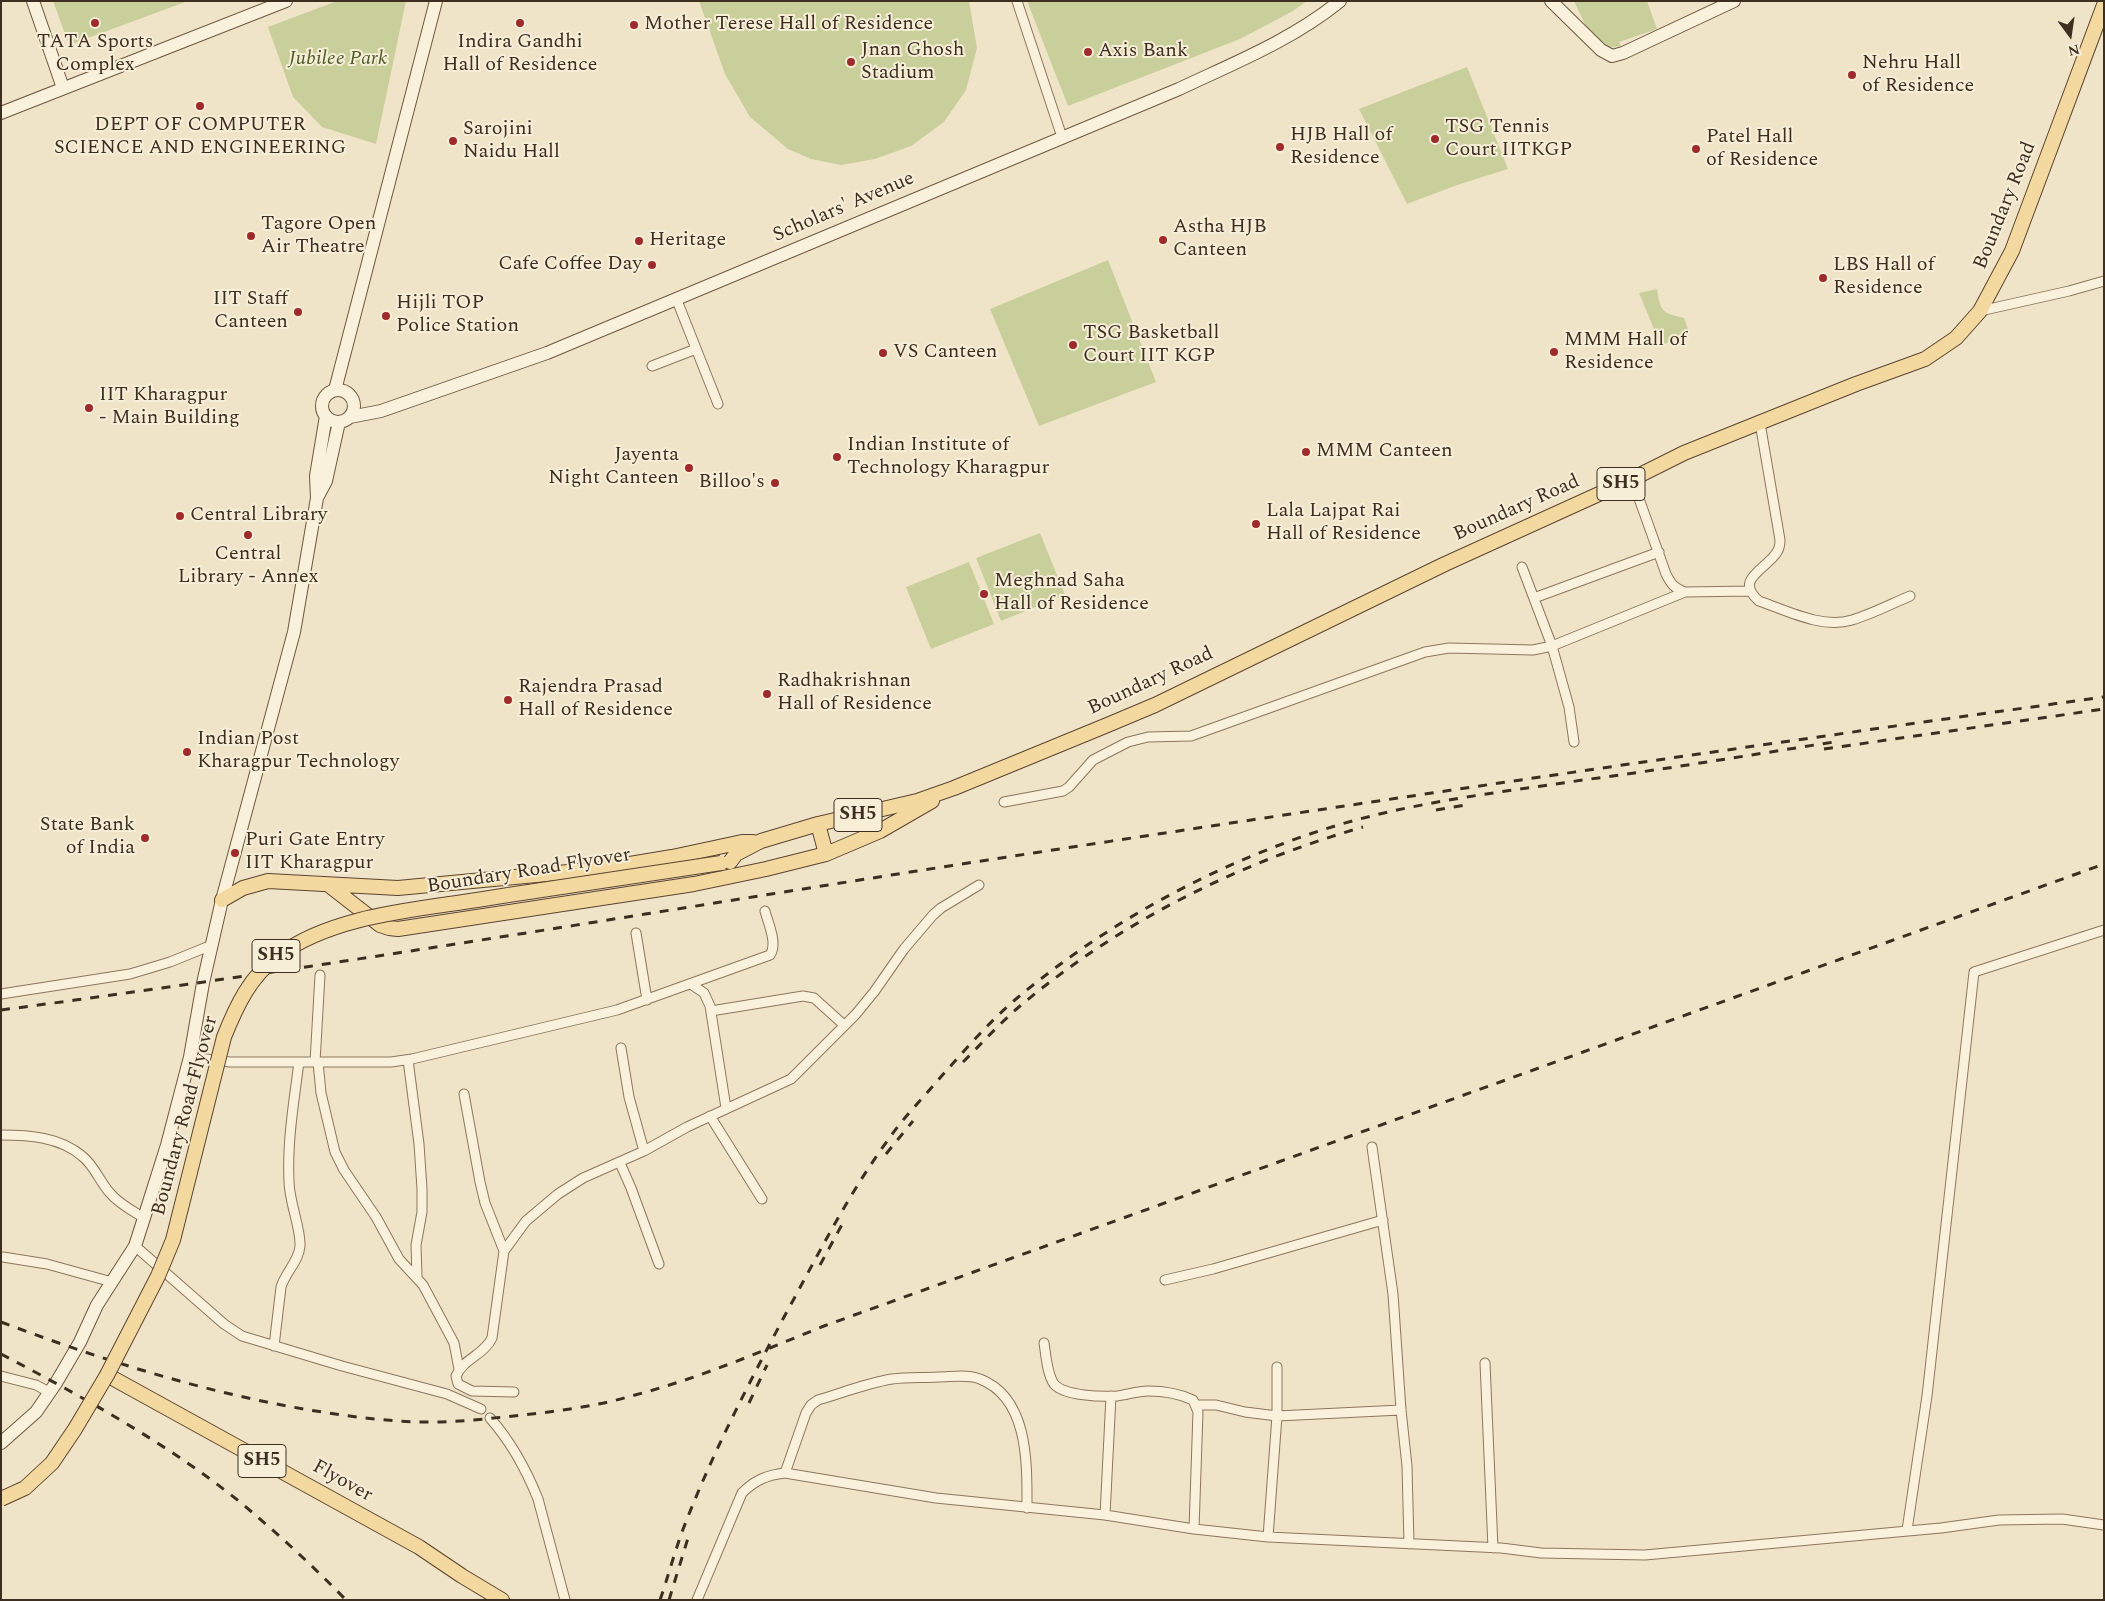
<!DOCTYPE html>
<html>
<head>
<meta charset="utf-8">
<style>
  body { margin:0 }
  #map { position:relative; width:2105px; height:1601px; overflow:hidden; background:#f0e4c8; font-family:Spectral,serif }
  canvas { display:block }
  .frame { position:absolute; inset:0; border:2px solid #3d2e20; pointer-events:none }
  .north { position:absolute; left:2045px; top:10px; width:50px; height:50px; -webkit-text-stroke:4px #f7eed8; paint-order:stroke; rotate:166deg; font-size:14px; font-weight:700; line-height:20px; text-align:center; color:#3d2e20 }
  .north::after { content:''; display:block; margin:auto; width:18px; height:22px; background:#3d2e20; clip-path:polygon(50% 0,100% 100%,50% 72%,0 100%) }
</style>
</head>
<body>
<div id="map">
<canvas width="2105" height="1601"></canvas>
<div class="frame"></div>
<div class="north">N</div>
</div>
<script>
const context = document.querySelector('canvas').getContext('2d');
context.lineJoin = 'round';
function paint(path, color) { context.fillStyle = color; context.fill(path, 'evenodd'); }
function stroke(path, color, width, dash) { context.strokeStyle = color; context.lineWidth = width; context.lineCap = dash ? 'butt' : 'round'; context.setLineDash(dash || []); context.stroke(path); }
function label(font, color, halo, rows, align = 'center') {
  context.font = font + ' Spectral,serif'; context.lineWidth = 4; context.setLineDash([]); context.textBaseline = 'middle'; context.strokeStyle = halo; context.fillStyle = color; for (const [text, x, y, turn = 0] of rows) {
    context.save(); context.translate(x, y); context.rotate((+turn || 0) * Math.PI / 180); context.textAlign = isNaN(turn) ? turn : align; if (halo) context.strokeText(text, 0, 0); context.fillText(text, 0, 0); context.restore();
  }
}
const green = new Path2D(`
  M53,1H188L69,45Z
  M337,1H406L376,144L322,127L293,97L268,27Z
  M699,1H969L977,48L966,90L944,122L911,146L875,159L841,165L811,159L788,149L750,117L725,74Z
  M1027,1H1307L1293,11L1240,39L1068,106Z
  M1574,1H1647L1657,29L1619,42L1621,46L1606,48L1590,35Z
  M1467,67L1508,169L1457,185L1407,204L1359,109Z
  M1108,260L1156,382L1039,426L990,309Z
  M1657,289C1660,311 1662,313 1684,318L1690,334L1662,345L1659,341L1639,293Z
  M1040,533L1065,595L1001,621L976,558Z
  M969,562L994,624L931,649L906,587Z`);
const street = new Path2D(`
  M1017,1L1062,137
  M676,298L718,404
  M1980,311L2069,291L2104,281
  M652,366L696,349
  M1760,423L1780,540C1780,544 1779,549 1777,552C1767,569 1733,579 1759,601C1788,611 1822,629 1852,620C1872,614 1891,604 1910,596
  M1632,479L1666,574C1671,584 1674,588 1685,592L1750,591
  M1522,567L1552,646L1569,707L1574,742
  M1534,598L1659,552
  M1004,802L1063,791L1069,787L1093,760L1128,742L1148,737L1191,736L1425,652L1449,648L1533,650L1552,646L1685,592
  M636,933L647,1000
  M691,984L704,993L710,1006L726,1108
  M1,994L130,974L170,962L212,945
  M711,1011L803,996L814,998L844,1025
  M621,1048L629,1097L644,1151
  M190,1057L230,1062H391L412,1059L617,1010L770,955C778,944 768,923 765,911
  M408,1060L419,1144L422,1189V1212L416,1245L417,1277
  M315,1062L320,975
  M318,1062L321,1093L335,1152L344,1170L376,1217L399,1259L423,1285L454,1343L459,1369
  M464,1094L480,1182L485,1203L504,1251
  M710,1116L762,1199
  M1,1135C29,1135 60,1137 82,1156C94,1165 100,1182 110,1193C119,1204 133,1211 144,1218
  M1372,1147L1393,1294L1401,1410L1407,1466L1409,1544
  M620,1163L631,1188L659,1264
  M135,1246L224,1324L242,1336L342,1366L447,1394L481,1409
  M3,1257L47,1264L112,1282
  M1165,1280L1213,1269L1383,1220
  M1044,1343C1046,1355 1047,1374 1054,1384C1064,1396 1102,1397 1117,1396C1127,1395 1137,1391 1148,1391C1162,1391 1180,1394 1193,1400L1198,1412L1194,1529
  M274,1346L281,1287C285,1273 299,1261 300,1246C301,1228 289,1202 289,1181C287,1142 294,1101 299,1062
  M1485,1363L1493,1548
  M1,1376L36,1385L49,1392
  M514,1392L472,1391L458,1384L456,1376C464,1358 484,1355 492,1338L504,1251L526,1221L558,1194L583,1178L644,1151L687,1127L791,1079L856,1014L874,992L904,949L933,915L941,908L979,885
  M1196,1405H1216L1245,1412L1277,1416L1401,1410
  M490,1418C512,1443 526,1469 538,1499L565,1600
  M785,1473L806,1413L811,1405L818,1400C842,1393 867,1383 892,1379C907,1377 923,1378 938,1377C951,1377 968,1374 980,1379C1029,1398 1027,1464 1027,1508
  M1105,1515L1111,1396
  M1907,1530L1927,1396L1974,972L2104,930
  M1268,1537L1277,1416V1367
  M697,1600L742,1493C755,1480 767,1475 785,1473L936,1498L1105,1515L1194,1529L1268,1537L1501,1548L1541,1553L1645,1555L1941,1528L1999,1520L2062,1519L2104,1525`);
const secondary = new Path2D(`
  M33,1L63,88
  M1551,1L1601,50L1612,56L1623,53L1734,1
  M1,113L286,1
  M322 406a16 16 0 1 1 32 0a16 16 0 1 1-32 0Z
  M335,390L436,1
  M350,417L381,411L547,353L1179,89C1234,63 1292,40 1340,1
  M317,498L326,481L339,422
  M1,1443L36,1412L56,1383L80,1342L97,1305L135,1246L144,1218L167,1145L190,1057L203,983L222,900L294,632L317,498L316,476L326,416`);
const primary = new Path2D(`
  M818,824L826,854
  M730,862L736,854L761,841L818,824L917,801L954,788L1105,726L1155,705L1445,564L1632,479L1684,453L1856,384L1925,359L1956,338L1980,311L2012,251L2104,5
  M330,886L380,925L389,928L398,929L694,884L766,869L826,854L880,831L932,801
  M222,900L243,888L268,881L398,888L600,869L672,857L742,842H753
  M107,1375L419,1547L462,1576L502,1600`);
const rail = new Path2D(`
  M1824,749L2104,709
  M1436,810L1471,804
  M1,1010C368,962 733,898 1099,843C1434,792 1769,743 2104,697
  M963,1062C982,1043 1000,1023 1020,1006C1120,922 1238,863 1363,827
  M886,1154L913,1121
  M820,1265L845,1219
  M1,1322C105,1361 212,1395 322,1412C361,1418 401,1423 441,1422C468,1421 495,1418 522,1415C560,1411 598,1406 635,1395C700,1378 762,1351 824,1326L2104,864
  M1,1354C83,1397 168,1444 240,1502C277,1533 312,1565 346,1600
  M749,1403L767,1365
  M660,1600C668,1577 674,1554 682,1532C710,1458 747,1387 784,1317C817,1257 847,1196 888,1140C903,1118 922,1099 939,1079C963,1052 988,1023 1016,999C1104,925 1209,867 1319,831C1404,803 1495,793 1583,780C1667,769 1750,755 1834,742
  M669,1600L688,1538`);
const primaryBridge = new Path2D(`
  M1,1499L25,1488L52,1463L75,1429L107,1375L158,1276L173,1240L224,1037C236,1007 250,976 278,956C331,916 413,910 477,900C558,887 639,875 721,863`);
const markers = [
  [95,23,5,"#9e2a2b"],
  [520,23,5,"#9e2a2b"],
  [634,25,5,"#9e2a2b"],
  [1088,52,5,"#9e2a2b"],
  [851,62,5,"#9e2a2b"],
  [1852,75,5,"#9e2a2b"],
  [200,106,5,"#9e2a2b"],
  [1435,139,5,"#9e2a2b"],
  [453,141,5,"#9e2a2b"],
  [1280,147,5,"#9e2a2b"],
  [1696,149,5,"#9e2a2b"],
  [251,236,5,"#9e2a2b"],
  [1163,240,5,"#9e2a2b"],
  [639,241,5,"#9e2a2b"],
  [652,265,5,"#9e2a2b"],
  [1823,278,5,"#9e2a2b"],
  [298,312,5,"#9e2a2b"],
  [386,316,5,"#9e2a2b"],
  [1073,345,5,"#9e2a2b"],
  [1554,352,5,"#9e2a2b"],
  [883,353,5,"#9e2a2b"],
  [89,408,5,"#9e2a2b"],
  [1306,452,5,"#9e2a2b"],
  [837,457,5,"#9e2a2b"],
  [689,468,5,"#9e2a2b"],
  [775,483,5,"#9e2a2b"],
  [180,516,5,"#9e2a2b"],
  [1256,524,5,"#9e2a2b"],
  [248,535,5,"#9e2a2b"],
  [984,594,5,"#9e2a2b"],
  [767,694,5,"#9e2a2b"],
  [508,700,5,"#9e2a2b"],
  [187,752,5,"#9e2a2b"],
  [145,838,5,"#9e2a2b"],
  [235,853,5,"#9e2a2b"]
];
const shields = [
  [1621,484,48],
  [858,815,48],
  [276,956,48],
  [262,1461,48]
];
const shieldNames = [
  ["SH5",1621,484],
  ["SH5",858,815],
  ["SH5",276,956],
  ["SH5",262,1461]
];
const poiNames = [
  ["Mother Terese Hall of Residence",644,25],
  ["TATA Sports",95,43,"center"],
  ["Complex",95,66,"center"],
  ["Indira Gandhi",520,43,"center"],
  ["Hall of Residence",520,66,"center"],
  ["Jnan Ghosh",861,51],
  ["Stadium",861,74],
  ["Axis Bank",1098,52],
  ["Nehru Hall",1862,64],
  ["of Residence",1862,87],
  ["DEPT OF COMPUTER",200,126,"center"],
  ["SCIENCE AND ENGINEERING",200,149,"center"],
  ["TSG Tennis",1445,128],
  ["Court IITKGP",1445,151],
  ["Sarojini",463,130],
  ["Naidu Hall",463,153],
  ["HJB Hall of",1290,136],
  ["Residence",1290,159],
  ["Patel Hall",1706,138],
  ["of Residence",1706,161],
  ["Tagore Open",261,225],
  ["Air Theatre",261,248],
  ["Astha HJB",1173,228],
  ["Canteen",1173,251],
  ["Heritage",649,241],
  ["Cafe Coffee Day",642,265,"right"],
  ["LBS Hall of",1833,266],
  ["Residence",1833,289],
  ["IIT Staff",288,300,"right"],
  ["Canteen",288,323,"right"],
  ["Hijli TOP",396,304],
  ["Police Station",396,327],
  ["TSG Basketball",1083,334],
  ["Court IIT KGP",1083,357],
  ["MMM Hall of",1564,341],
  ["Residence",1564,364],
  ["VS Canteen",893,353],
  ["IIT Kharagpur",99,396],
  ["- Main Building",99,419],
  ["Indian Institute of",847,446],
  ["Technology Kharagpur",847,469],
  ["MMM Canteen",1316,452],
  ["Jayenta",679,456,"right"],
  ["Night Canteen",679,479,"right"],
  ["Billoo's",765,483,"right"],
  ["Lala Lajpat Rai",1266,512],
  ["Hall of Residence",1266,535],
  ["Central Library",190,516],
  ["Central",248,555,"center"],
  ["Library - Annex",248,578,"center"],
  ["Meghnad Saha",994,582],
  ["Hall of Residence",994,605],
  ["Radhakrishnan",777,682],
  ["Hall of Residence",777,705],
  ["Rajendra Prasad",518,688],
  ["Hall of Residence",518,711],
  ["Indian Post",197,740],
  ["Kharagpur Technology",197,763],
  ["State Bank",135,826,"right"],
  ["of India",135,849,"right"],
  ["Puri Gate Entry",245,841],
  ["IIT Kharagpur",245,864]
];
const parkNames = [
  ["Jubilee Park",338,60]
];
const streetNames = [
  ["Boundary Road",2006,206,-68],
  ["Scholars' Avenue",844,208,-23],
  ["Boundary Road",1517,509,-24],
  ["Boundary Road",1151,682,-25],
  ["Boundary Road Flyover",529,872,-9],
  ["Boundary Road Flyover",186,1116,-75],
  ["Flyover",342,1482,29]
];
paint(green, '#c9cf9b');
stroke(street, '#8d765c', 11);
stroke(secondary, '#6f573f', 14);
stroke(primary, '#5b4430', 16);
stroke(street, '#faf1dc', 9);
stroke(secondary, '#faf1dc', 12);
stroke(primary, '#f3d9a0', 14);
stroke(rail, '#3d2e20', 3, [9, 9]);
stroke(primaryBridge, '#5b4430', 16, []);
stroke(primaryBridge, '#f3d9a0', 14);
for (const [x, y, r, color] of markers) { const dot = new Path2D(); dot.arc(x, y, r, 0, 2 * Math.PI); context.fillStyle = color; context.fill(dot); stroke(dot, '#f7eed8', 2); }
for (const [x, y, w] of shields) { const box = new Path2D(); box.roundRect(x - w / 2, y - 16.5, w, 33, 4); context.fillStyle = '#f7eed8'; context.fill(box); stroke(box, '#3d2e20', 1); }
label('bold 19px', '#3d2e20', null, shieldNames);
label('20px', '#3d2e20', '#f7eed8', poiNames, 'left');
label('italic 20px', '#4d5a26', '#f7eed8', parkNames);
label('20px', '#3d2e20', '#f7eed8', streetNames);
</script>
</body>
</html>
